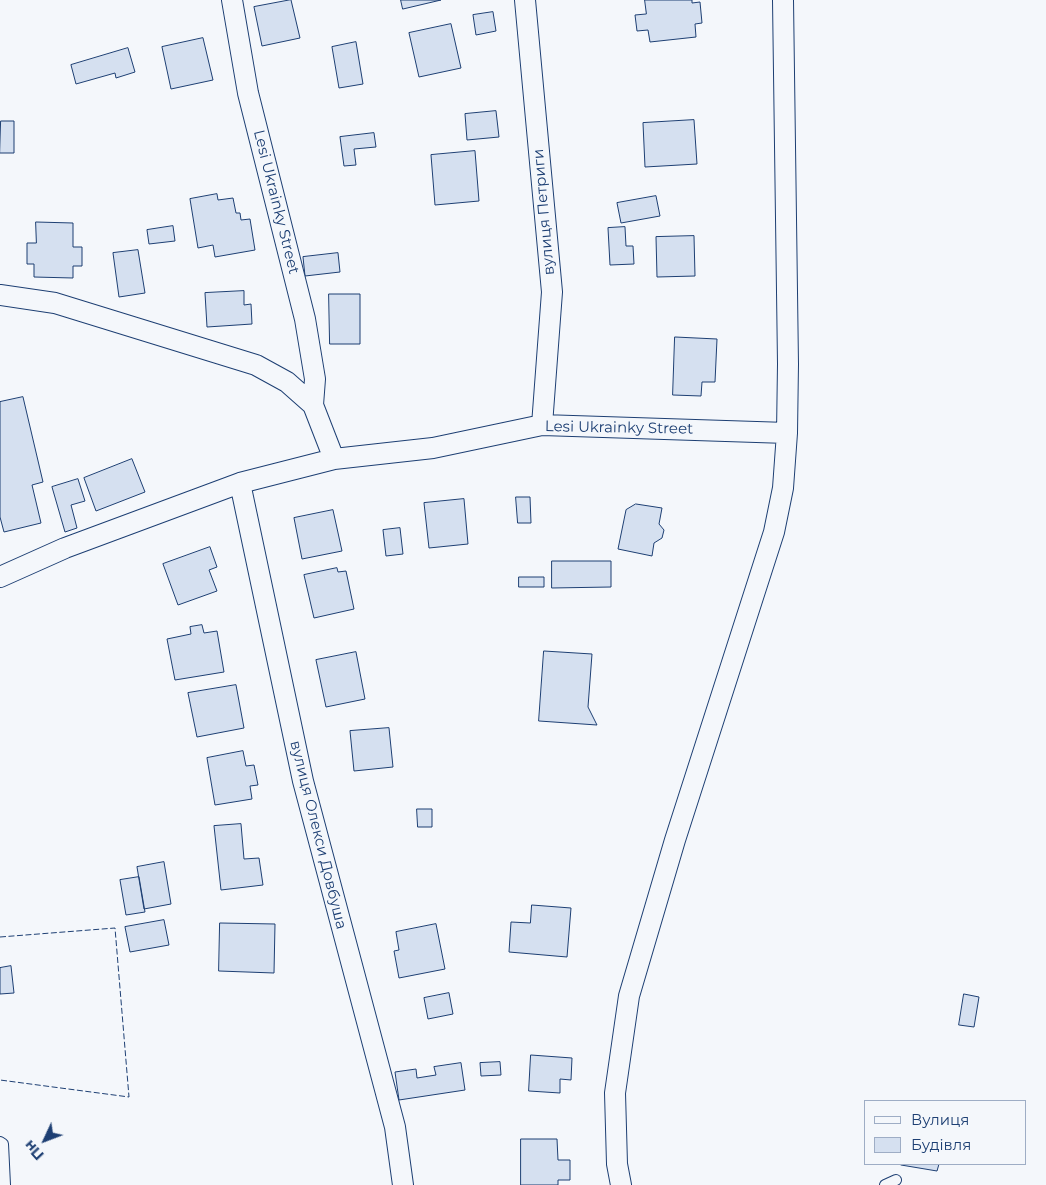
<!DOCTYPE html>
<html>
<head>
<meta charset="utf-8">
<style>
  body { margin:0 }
  #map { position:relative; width:1046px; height:1185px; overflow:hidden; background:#f4f7fb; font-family:Montserrat,sans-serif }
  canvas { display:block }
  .legend { position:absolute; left:864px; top:1100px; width:162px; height:65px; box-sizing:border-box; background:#f4f7fb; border:1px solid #9eadc5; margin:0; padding:6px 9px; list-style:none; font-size:15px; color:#1d3f73 }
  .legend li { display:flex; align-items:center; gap:10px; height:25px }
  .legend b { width:25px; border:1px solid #9eadc5 }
  .north { position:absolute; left:20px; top:1115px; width:50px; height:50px; -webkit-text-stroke:4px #f4f7fb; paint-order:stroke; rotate:227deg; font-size:14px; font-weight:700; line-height:20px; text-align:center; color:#1d3f73 }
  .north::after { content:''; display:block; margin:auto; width:18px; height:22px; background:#1d3f73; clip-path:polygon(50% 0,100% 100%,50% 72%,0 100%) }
</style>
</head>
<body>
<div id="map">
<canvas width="1046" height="1185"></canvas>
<ul class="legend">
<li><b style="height:6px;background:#f4f7fb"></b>Вулиця</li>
<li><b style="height:14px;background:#d5e0f0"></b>Будівля</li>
</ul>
<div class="north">Пн</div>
</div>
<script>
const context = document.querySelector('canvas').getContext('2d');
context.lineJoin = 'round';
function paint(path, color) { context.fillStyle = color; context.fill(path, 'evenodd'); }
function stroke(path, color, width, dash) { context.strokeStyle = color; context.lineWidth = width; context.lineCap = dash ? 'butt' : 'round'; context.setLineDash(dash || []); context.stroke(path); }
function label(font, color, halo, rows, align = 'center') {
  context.font = font + ' Montserrat,sans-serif'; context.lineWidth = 4; context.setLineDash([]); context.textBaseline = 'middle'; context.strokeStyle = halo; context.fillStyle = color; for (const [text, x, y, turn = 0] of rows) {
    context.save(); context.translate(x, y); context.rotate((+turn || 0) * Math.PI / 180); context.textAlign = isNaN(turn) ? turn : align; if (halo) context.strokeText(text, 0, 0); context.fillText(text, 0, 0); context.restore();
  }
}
const building = new Path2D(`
  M291,0L300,38L262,46L254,7Z
  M401,0H441L403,9Z
  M645,0H692V3L700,2L702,23L695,24L696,37L650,42L648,30L637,31L635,15L646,14Z
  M493,12L496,31L476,35L473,15Z
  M451,24L461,68L419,77L409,33Z
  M203,38L213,80L171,89L162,47Z
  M356,42L363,84L339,88L332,47Z
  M128,48L135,72L116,78L115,73L76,84L71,65Z
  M496,111L499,137L467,140L465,114Z
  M694,120L697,164L645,167L643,123Z
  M1,121H14V153H0Z
  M374,133L376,147L354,149L356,165L344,166L340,137Z
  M475,151L479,201L435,205L431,155Z
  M217,194L218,200L233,198L236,213H240L241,220L250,219L255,250L215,257L213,245L198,248L190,199Z
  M656,196L660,216L621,223L617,203Z
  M36,222L73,223V247H82V266H73V278L34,277V264H27V243H36Z
  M173,226L175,241L149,244L147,230Z
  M625,227L626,246H633L634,264L610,265L608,228Z
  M694,236L695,276L657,277L656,237Z
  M138,250L145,293L119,297L113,253Z
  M338,253L340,272L305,276L303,257Z
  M244,291V305L251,304L252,324L207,327L205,293Z
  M329,294H360V344H330Z
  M675,337L717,339L715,382H702L701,396L673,395Z
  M23,397L43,482L32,485L41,523L4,532L0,517V402Z
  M132,459L145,492L96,511L84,478Z
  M78,479L85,501L71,505L77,528L65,532L52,487Z
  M516,497H530L531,523H518Z
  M464,499L468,544L429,548L424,503Z
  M636,504L662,508L659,524L664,530L662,538L654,543L652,556L618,549L626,510Z
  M333,510L342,551L302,559L294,518Z
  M400,528L403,554L386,556L383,530Z
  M210,547L217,567L209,570L217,591L178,605L163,564Z
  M552,561H611V587L552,588Z
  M337,568L338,572L346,571L354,609L314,618L304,575Z
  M519,577H544V587H519Z
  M202,625L204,633L217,631L224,672L175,680L167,639L191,634L190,627Z
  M544,651L592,654L588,707L597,725L539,721Z
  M356,652L365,699L326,707L316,660Z
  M236,685L244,728L197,737L188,693Z
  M389,728L393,767L354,771L350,731Z
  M243,751L246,766L254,765L258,785L250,786L252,799L215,805L207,758Z
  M417,809H432V827H418Z
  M241,824L244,859L259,858L263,885L221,890L214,826Z
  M164,862L171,904L144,909L137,867Z
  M139,877L145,912L126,915L120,880Z
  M532,905L571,908L567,957L509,952L511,922L530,923Z
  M164,920L169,945L130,952L125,927Z
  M220,923L275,924L274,973L219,971Z
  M436,924L445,969L399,978L394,951L399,950L396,932Z
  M11,966L14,993L0,994V968Z
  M449,993L453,1014L428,1019L424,998Z
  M964,994L979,997L974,1027L959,1025Z
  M531,1055L572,1058L571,1080L560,1079V1093L529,1091Z
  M500,1062L501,1075L481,1076L480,1063Z
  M461,1063L465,1090L399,1100L395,1072L416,1069L417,1078L436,1075L434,1067Z
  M521,1139H557L558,1160H570V1180H558V1185H521Z
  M901,1164H939L937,1171L901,1165Z`);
const lane = new Path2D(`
  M0,1142L3,1144L5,1185
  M885,1185L896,1180`);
const street = new Path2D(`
  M232,0L248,93L305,319L315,379L313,405
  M525,0L552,292L542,425
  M0,295L55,303L256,365L287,382L313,405L334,459
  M240,483L303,781L395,1127L403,1185
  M0,577L65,548L240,483L334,459L433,448L542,425L787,433
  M621,1185L617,1164L615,1093L629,996L675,840L774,532L783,488L787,433L788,364L783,0`);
const fence = new Path2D(`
  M0,937L115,928L129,1097L0,1080`);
const streetNames = [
  ["Lesi Ukrainky Street",276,202,76],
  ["вулиця Петриги",544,212,-95],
  ["Lesi Ukrainky Street",619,428,1],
  ["вулиця Олекси Довбуша",318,835,76]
];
paint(building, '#d5e0f0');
stroke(building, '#1d3f73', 1);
stroke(lane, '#1d3f73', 12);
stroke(street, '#1d3f73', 22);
stroke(lane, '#f4f7fb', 10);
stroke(street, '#f4f7fb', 20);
stroke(fence, '#1d3f73', 1, [6, 2.5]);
label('15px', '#1d3f73', '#f4f7fb', streetNames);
</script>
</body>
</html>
